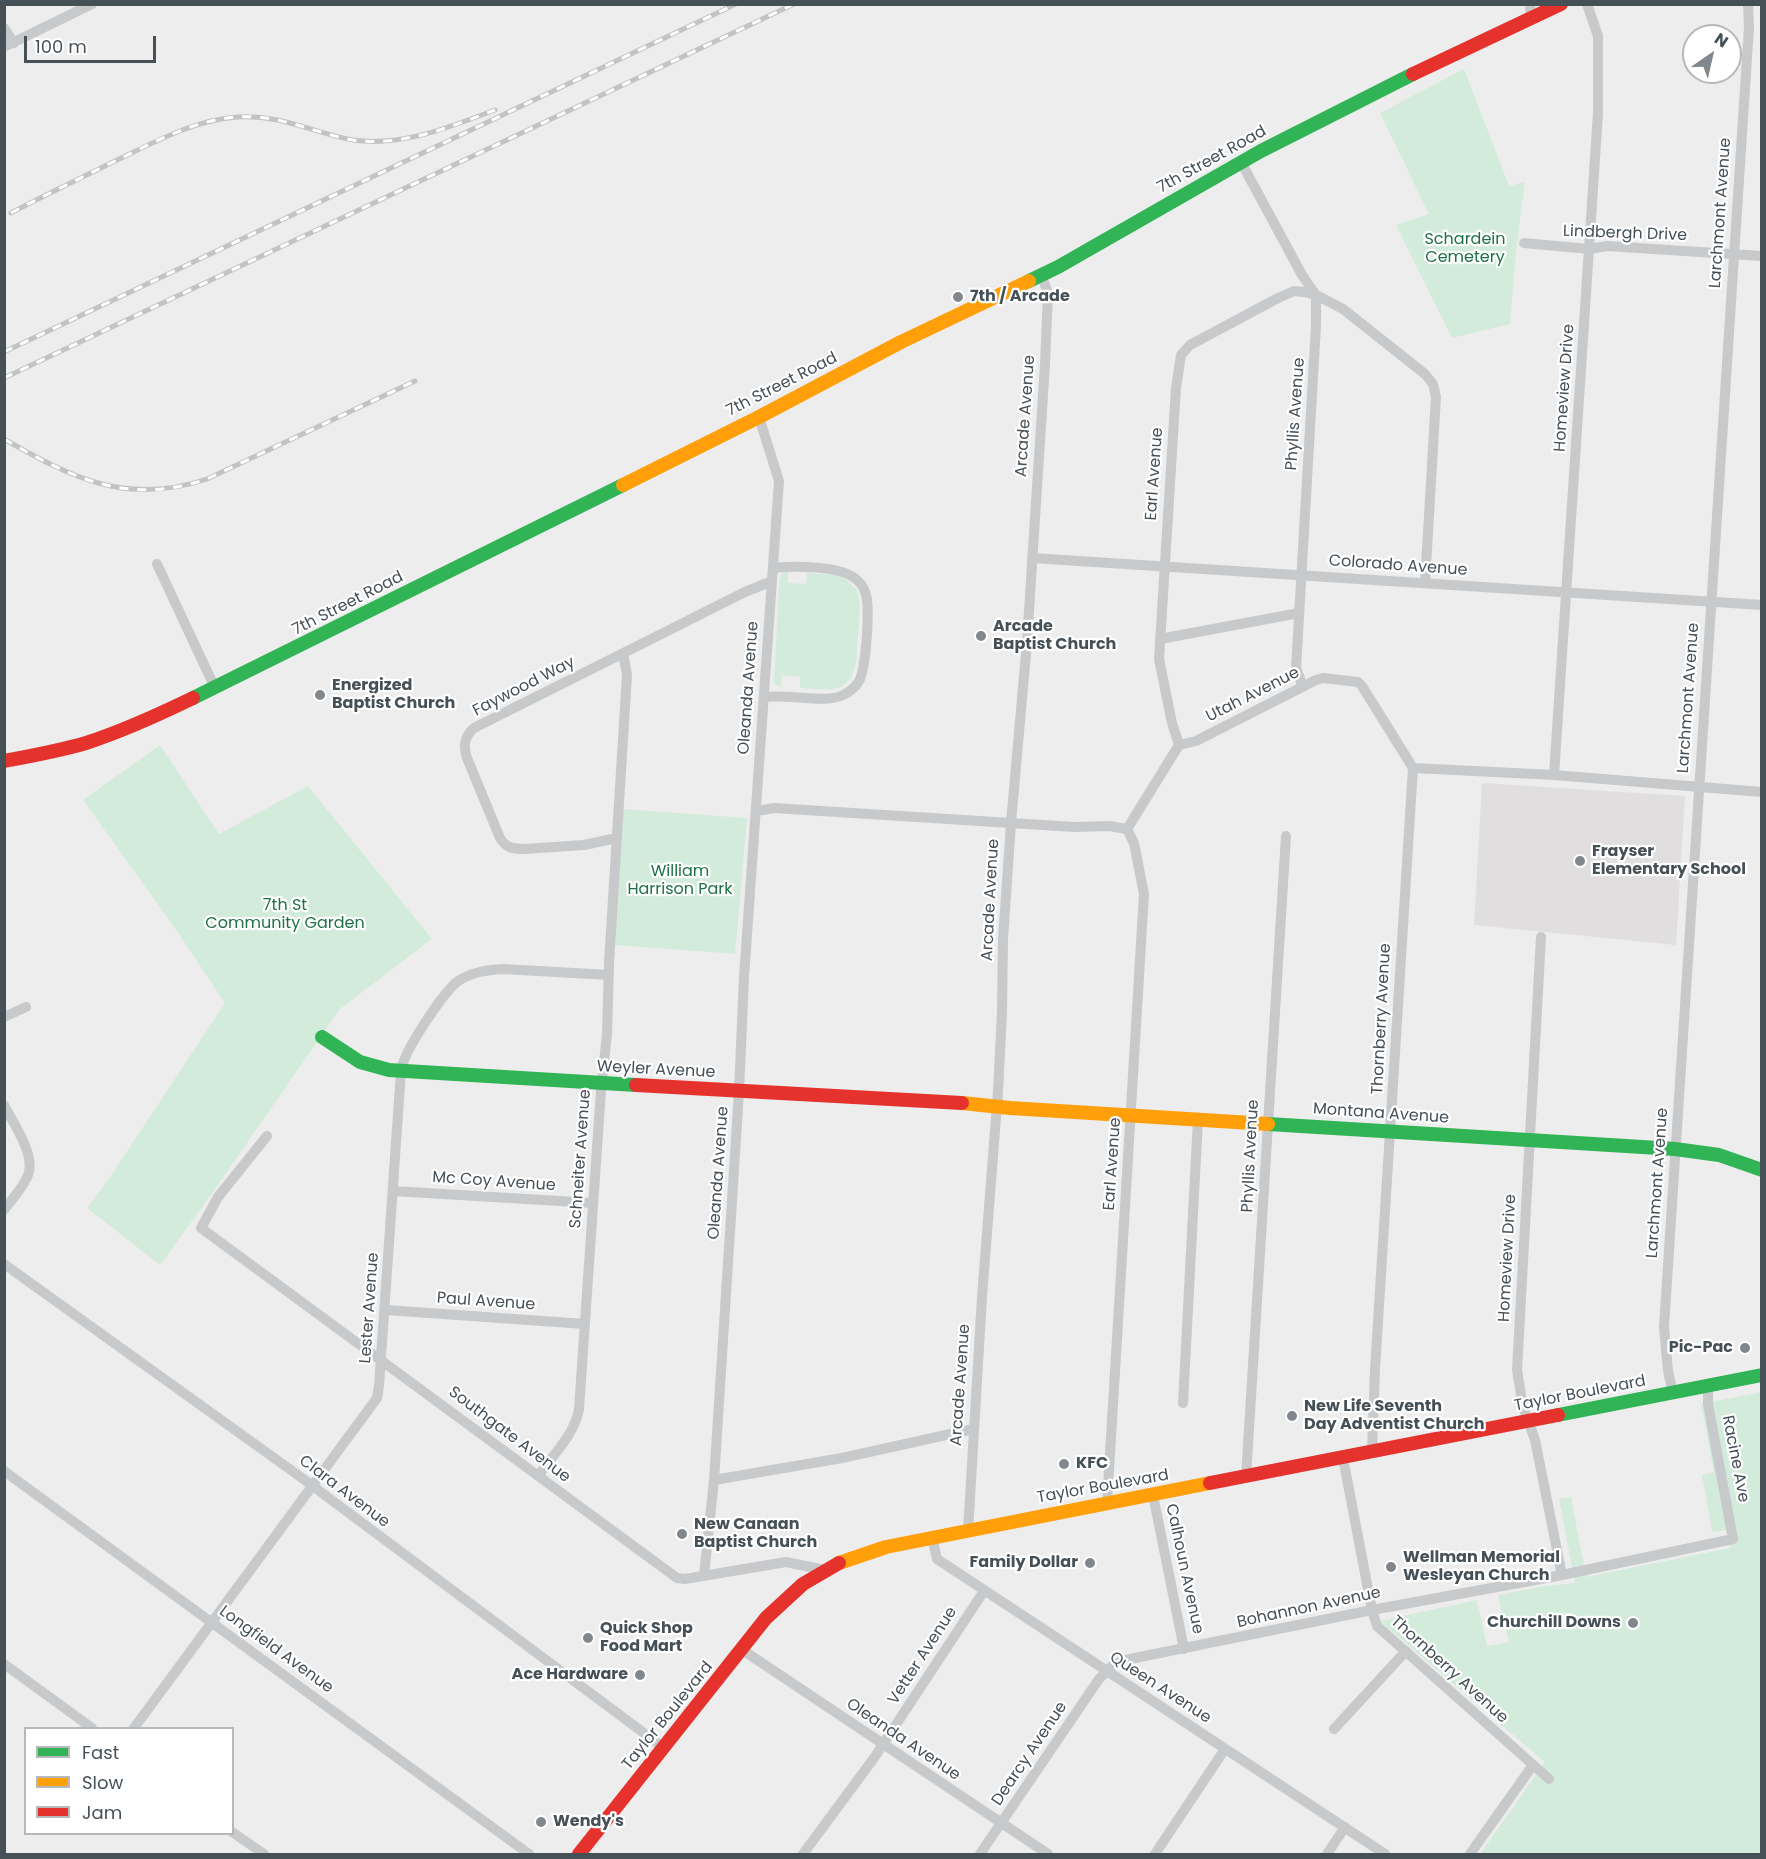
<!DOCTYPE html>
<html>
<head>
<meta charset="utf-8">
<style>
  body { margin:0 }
  #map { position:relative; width:1766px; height:1859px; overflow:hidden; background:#eeeded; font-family:Poppins,sans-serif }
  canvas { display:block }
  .frame { position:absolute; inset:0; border:6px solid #465057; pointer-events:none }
  .legend { position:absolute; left:24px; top:1727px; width:210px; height:108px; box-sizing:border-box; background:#fff; border:2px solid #b5b9bc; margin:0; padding:8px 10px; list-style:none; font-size:18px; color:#465057 }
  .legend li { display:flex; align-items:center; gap:12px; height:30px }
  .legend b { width:30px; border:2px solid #b5b9bc }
  .north { position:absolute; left:1682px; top:24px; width:60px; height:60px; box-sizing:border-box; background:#fff; border:2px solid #b5b9bc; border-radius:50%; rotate:34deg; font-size:16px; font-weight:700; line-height:24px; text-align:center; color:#465057 }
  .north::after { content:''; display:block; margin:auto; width:21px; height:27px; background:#81878c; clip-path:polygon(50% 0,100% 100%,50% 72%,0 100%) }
  .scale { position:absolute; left:24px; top:36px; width:132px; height:27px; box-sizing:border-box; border:3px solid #465057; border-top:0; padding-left:8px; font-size:18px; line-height:21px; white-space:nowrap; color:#465057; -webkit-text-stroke:4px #fff; paint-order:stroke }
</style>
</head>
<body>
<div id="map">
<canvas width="1766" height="1859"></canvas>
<div class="frame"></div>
<ul class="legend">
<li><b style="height:8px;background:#30b455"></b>Fast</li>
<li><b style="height:8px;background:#ff9f0a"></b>Slow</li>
<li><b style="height:8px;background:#e5322d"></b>Jam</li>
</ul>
<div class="north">N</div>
<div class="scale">100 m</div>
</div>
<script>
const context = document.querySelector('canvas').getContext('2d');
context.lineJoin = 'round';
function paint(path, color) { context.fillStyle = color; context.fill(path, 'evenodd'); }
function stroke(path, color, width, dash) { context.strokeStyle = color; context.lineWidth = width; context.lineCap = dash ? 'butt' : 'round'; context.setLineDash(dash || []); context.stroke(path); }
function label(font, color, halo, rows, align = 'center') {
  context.font = font + ' Poppins,sans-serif'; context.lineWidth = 4.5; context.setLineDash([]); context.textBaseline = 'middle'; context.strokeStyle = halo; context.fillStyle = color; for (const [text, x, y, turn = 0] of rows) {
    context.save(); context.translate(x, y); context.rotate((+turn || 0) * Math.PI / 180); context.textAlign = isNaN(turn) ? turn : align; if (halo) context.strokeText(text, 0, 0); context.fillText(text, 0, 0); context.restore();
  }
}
const education = new Path2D(`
  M1482,783L1685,796L1676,945L1474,925Z`);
const green = new Path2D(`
  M1464,69L1509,186L1525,182L1516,250L1510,324L1452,338L1396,225L1429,214L1380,113Z
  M783,572H788V583L806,584L807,573L835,575L846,579L857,590L860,604L856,664L851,678L843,686L830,690L800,688V677L782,675L781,687L774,683L779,585L780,577Z
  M160,745L219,834L308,786L432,939L340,1009L201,1209L160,1265L87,1208L110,1177L225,1003L179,934L83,800Z
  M623,809L747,818L735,954L615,945Z
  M1761,1392V1854H1480L1545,1762L1380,1621L1477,1600L1487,1646L1509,1642L1498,1595L1545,1586L1575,1583L1559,1499L1571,1497L1586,1577L1730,1548L1726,1530L1712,1532L1702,1475L1714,1472L1701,1404Z`);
const street = new Path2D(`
  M1530,4L1531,17
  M4,28L14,43
  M4,47L92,4
  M1241,162L1302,275L1316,295V326L1296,668L1303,687
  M1524,243L1589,249L1607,246L1762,256
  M1032,558L1762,605
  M157,564L215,688
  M1160,639L1299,613
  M764,697C786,694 824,703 841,696C848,693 855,688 859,681C866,669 869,615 867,600C866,592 863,585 857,580C842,565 793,566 773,568
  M1179,745L1172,723L1159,659L1176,388L1181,355L1190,345L1278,298L1294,291L1304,292L1316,295L1343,309L1425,374L1433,384L1436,397L1425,583
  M1554,775L1598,113V36L1587,4
  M757,811L774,808L1074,827L1109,826L1127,829
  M1127,829L1179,745L1196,741L1316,680L1323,678L1358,682L1362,686L1413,768L1554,775L1762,792
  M617,838L584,845L524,849C513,849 506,848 500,838L467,758C463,746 464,737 474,728L745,592L772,581
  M1541,937L1517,1370L1523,1407L1535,1440L1562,1575
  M4,1017L26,1007
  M4,1105C13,1123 36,1155 28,1175C23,1188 12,1199 4,1210
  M267,1136L218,1197L201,1228L677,1578L685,1579L786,1562L825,1570
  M393,1191L593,1203
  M4,1264L302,1478L664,1748
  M386,1310L585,1324
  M1673,1393L1668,1371L1664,1327L1749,27L1748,4
  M1183,1403L1198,1119
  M1372,1452L1375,1369L1413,768
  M1343,1458L1372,1610L1377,1626L1549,1779
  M4,1471L529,1854
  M538,1476C553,1455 575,1434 579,1409L601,1090L607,1034L609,963L627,675L623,653
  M1246,1477L1286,836
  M714,1480L842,1458L973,1429
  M1153,1495L1184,1649
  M1107,1503L1144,894L1134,843L1127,829
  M968,1531L982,1297L998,1092L1002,1012L1003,939L1011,823L1027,642L1045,364L1048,293L1041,274
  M932,1537L937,1559L1385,1854
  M704,1575L714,1480L739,1092L744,977L779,481L759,417
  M741,1649L1048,1854
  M4,1664L92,1728
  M134,1728L377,1398L379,1386L401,1071C403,1052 443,993 458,981C472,972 487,970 503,969L609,975
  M1334,1729L1406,1651
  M232,1832L264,1854
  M803,1854L874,1758L984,1591
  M980,1854L1099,1679L1113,1665L1125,1660L1372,1610L1562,1575L1733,1539L1708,1404V1385
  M1155,1854L1225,1749
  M1327,1854L1345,1827
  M1470,1854L1533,1765`);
const fast = new Path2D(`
  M1029,281L1058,267L1261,151L1413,74
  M193,698L623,485
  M322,1037L360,1062L389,1070L636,1085
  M1268,1124L1675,1149L1719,1155L1762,1170
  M1558,1415L1762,1375`);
const slow = new Path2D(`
  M623,485L759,417L901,342L1029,281
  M962,1103L1010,1108L1268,1124
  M839,1563L886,1547L1210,1483`);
const jam = new Path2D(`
  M1413,74L1561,4
  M4,761C31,756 59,751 86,743C123,731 158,715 193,698
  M636,1085L962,1103
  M1210,1483L1558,1415
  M579,1854L766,1618L803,1584L839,1563`);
const rail = new Path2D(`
  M11,213C45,195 79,179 113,162C153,143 193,120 237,117C281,114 313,133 353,140C402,147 450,127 495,110
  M4,352L736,4
  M4,378L794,4
  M4,439C72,478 127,506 207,479L415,381`);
const markers = [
  [958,297,6,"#81878c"],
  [981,636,6,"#81878c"],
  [320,695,6,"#81878c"],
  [1580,861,6,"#81878c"],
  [1745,1348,6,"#81878c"],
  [1292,1416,6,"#81878c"],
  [1064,1464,6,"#81878c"],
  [682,1534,6,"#81878c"],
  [1090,1563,6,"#81878c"],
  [1391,1567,6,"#81878c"],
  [1633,1623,6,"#81878c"],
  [588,1638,6,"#81878c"],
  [640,1675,6,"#81878c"],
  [541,1822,6,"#81878c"]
];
const streetNames = [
  ["7th Street Road",1212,160,-29],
  ["Larchmont Avenue",1721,213,-86],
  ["Lindbergh Drive",1625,234,2],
  ["7th Street Road",782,385,-27],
  ["Homeview Drive",1565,388,-86],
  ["Phyllis Avenue",1296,414,-86],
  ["Arcade Avenue",1026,416,-86],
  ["Earl Avenue",1155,474,-86],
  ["Colorado Avenue",1398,566,4],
  ["7th Street Road",348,604,-27],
  ["Faywood Way",524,687,-27],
  ["Oleanda Avenue",749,688,-86],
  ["Utah Avenue",1253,695,-27],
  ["Larchmont Avenue",1689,698,-86],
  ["Arcade Avenue",991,900,-87],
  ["Thornberry Avenue",1382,1019,-87],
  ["Weyler Avenue",656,1070,3],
  ["Montana Avenue",1381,1114,4],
  ["Phyllis Avenue",1251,1156,-87],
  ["Schneiter Avenue",581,1159,-86],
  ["Earl Avenue",1113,1164,-86],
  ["Oleanda Avenue",719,1173,-86],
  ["Mc Coy Avenue",494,1182,4],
  ["Larchmont Avenue",1658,1183,-86],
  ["Homeview Drive",1508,1258,-87],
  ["Paul Avenue",486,1302,4],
  ["Lester Avenue",370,1308,-86],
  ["Arcade Avenue",961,1385,-86],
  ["Taylor Boulevard",1580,1394,-11],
  ["Southgate Avenue",509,1435,37],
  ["Racine Ave",1735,1459,79],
  ["Taylor Boulevard",1103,1487,-10],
  ["Clara Avenue",344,1492,37],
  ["Calhoun Avenue",1184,1569,78],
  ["Bohannon Avenue",1309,1608,-12],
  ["Longfield Avenue",276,1650,36],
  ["Vetter Avenue",923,1656,-57],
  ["Thornberry Avenue",1449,1670,42],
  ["Queen Avenue",1160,1688,33],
  ["Taylor Boulevard",668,1716,-51],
  ["Oleanda Avenue",903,1740,34],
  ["Dearcy Avenue",1030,1754,-56]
];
const parkNames = [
  ["Schardein",1465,240],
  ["Cemetery",1465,258],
  ["William",680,872],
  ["Harrison Park",680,890],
  ["7th St",285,906],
  ["Community Garden",285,924]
];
const poiNames = [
  ["7th / Arcade",970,297],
  ["Arcade",993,627],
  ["Baptist Church",993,645],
  ["Energized",332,686],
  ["Baptist Church",332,704],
  ["Frayser",1592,852],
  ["Elementary School",1592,870],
  ["Pic-Pac",1733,1348,"right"],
  ["New Life Seventh",1304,1407],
  ["Day Adventist Church",1304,1425],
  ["KFC",1076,1464],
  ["New Canaan",694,1525],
  ["Baptist Church",694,1543],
  ["Wellman Memorial",1403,1558],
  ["Wesleyan Church",1403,1576],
  ["Family Dollar",1078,1563,"right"],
  ["Churchill Downs",1621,1623,"right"],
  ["Quick Shop",600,1629],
  ["Food Mart",600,1647],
  ["Ace Hardware",628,1675,"right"],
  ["Wendy's",553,1822]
];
paint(education, '#e0dede');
paint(green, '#d3ebdb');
stroke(street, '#c7c9cb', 10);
stroke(fast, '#30b455', 14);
stroke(slow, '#ff9f0a', 14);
stroke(jam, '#e5322d', 14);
stroke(rail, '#c2c3c5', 5);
stroke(rail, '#fff', 3, [9]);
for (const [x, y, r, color] of markers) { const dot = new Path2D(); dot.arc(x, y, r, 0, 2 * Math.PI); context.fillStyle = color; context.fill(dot); stroke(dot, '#fff', 2); }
label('16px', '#465057', '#fff', streetNames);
label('16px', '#1e7146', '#fff', parkNames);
label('bold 16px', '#465057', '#fff', poiNames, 'left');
</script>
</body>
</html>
